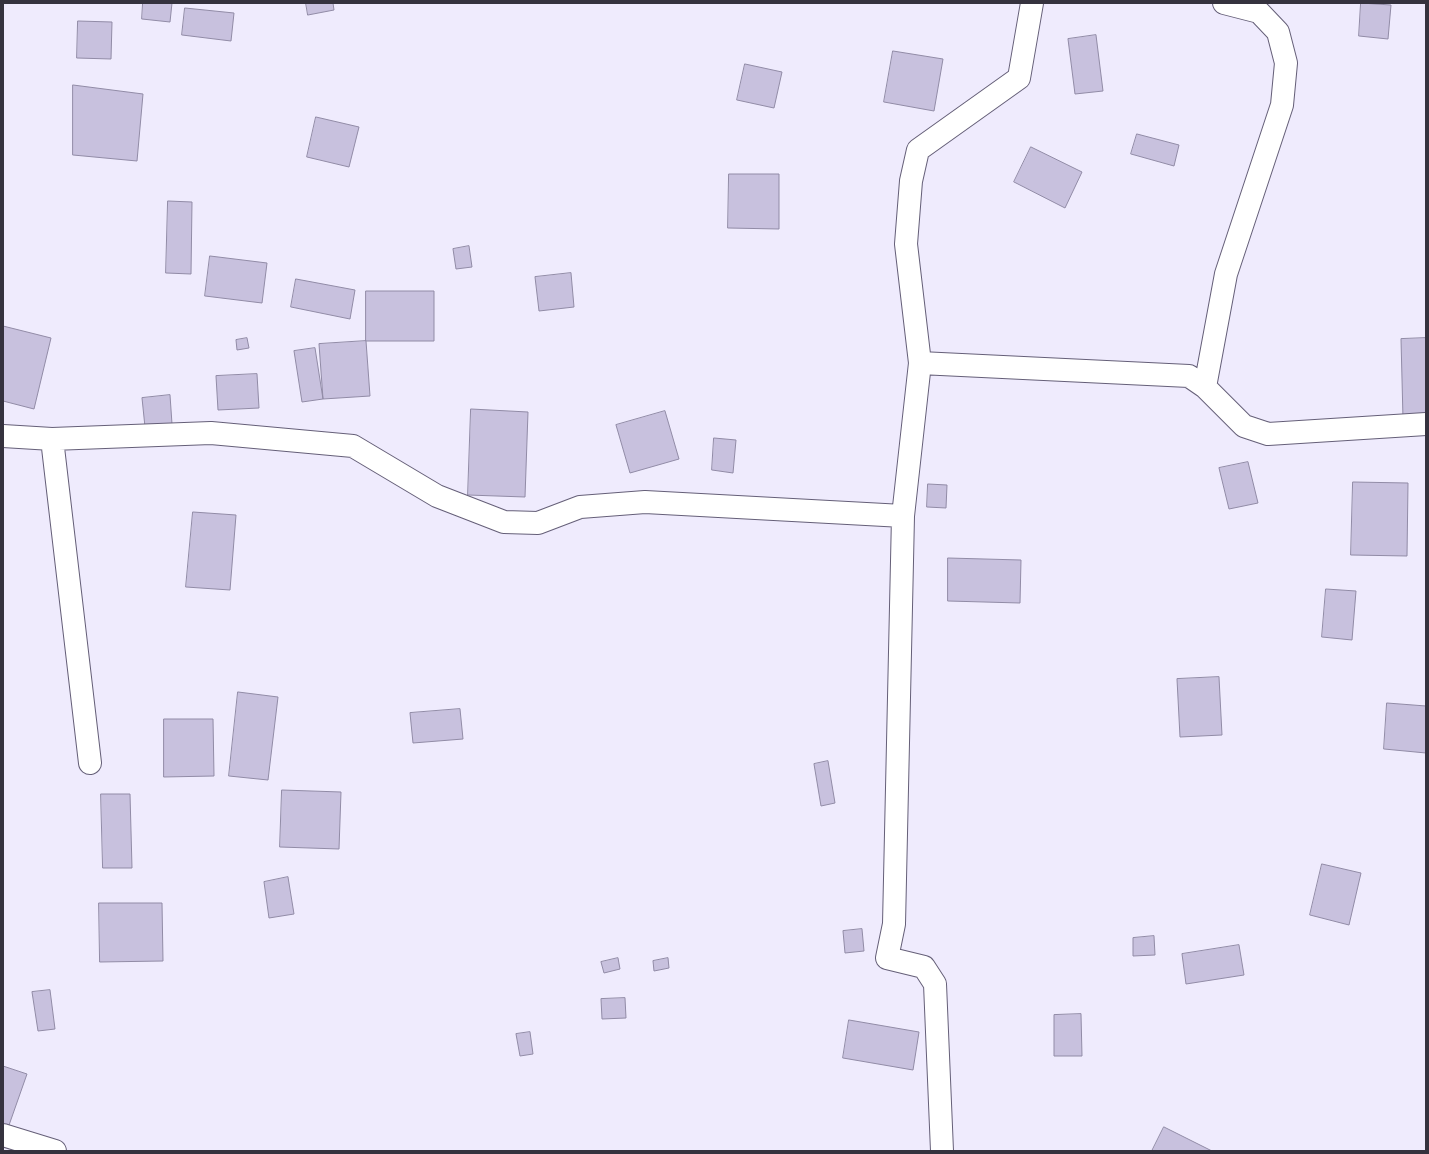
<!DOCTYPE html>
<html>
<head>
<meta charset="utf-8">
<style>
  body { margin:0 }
  #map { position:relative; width:1429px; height:1154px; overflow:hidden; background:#efebfd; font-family:Mulish,sans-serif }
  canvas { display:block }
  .frame { position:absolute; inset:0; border:4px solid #35323e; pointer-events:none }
</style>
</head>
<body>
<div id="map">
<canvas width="1429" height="1154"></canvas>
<div class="frame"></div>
</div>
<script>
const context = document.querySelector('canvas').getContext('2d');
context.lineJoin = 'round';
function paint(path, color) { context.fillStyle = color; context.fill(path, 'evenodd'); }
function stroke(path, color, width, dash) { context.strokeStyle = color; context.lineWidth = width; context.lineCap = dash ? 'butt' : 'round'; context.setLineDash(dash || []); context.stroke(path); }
const building = new Path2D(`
  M143,3H172L170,22L142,19Z
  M306,3H333L334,10L308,15Z
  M1361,3L1391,5L1388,39L1359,36Z
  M185,8L234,13L231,41L182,35Z
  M78,21L112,22L111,59L77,58Z
  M1096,35L1103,91L1075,94L1068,39Z
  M893,51L943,59L934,111L884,102Z
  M745,64L782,72L774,108L737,100Z
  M73,85L143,94L137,161L73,155Z
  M316,117L359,127L349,167L307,157Z
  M1137,134L1179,145L1174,166L1131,154Z
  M1031,147L1082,172L1065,208L1014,182Z
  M729,174H779V229L728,228Z
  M168,201L192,202L191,274L166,273Z
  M469,246L472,267L456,269L453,249Z
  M210,256L267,263L262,303L205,296Z
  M571,273L574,307L539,311L535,277Z
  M296,279L355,290L350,319L291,307Z
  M366,291H434V341H366Z
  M3,326L51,338L34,409L3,401Z
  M247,338L249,348L237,350L236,340Z
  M1426,338V418L1403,419L1401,339Z
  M366,341L370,396L323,399L319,344Z
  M315,348L323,399L302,402L294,351Z
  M257,374L259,408L218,410L216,376Z
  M170,395L172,424L145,427L142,398Z
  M471,409L528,412L525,497L468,495Z
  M665,411L679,459L630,473L616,425Z
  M714,438L736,440L733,473L712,470Z
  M1248,462L1258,503L1229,509L1219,468Z
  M1353,482L1408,483L1407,556L1351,555Z
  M928,484L947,485L946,508L927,507Z
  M193,512L236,515L230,590L186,587Z
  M948,558L1021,560L1020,603L948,601Z
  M1326,589L1356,591L1352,640L1322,637Z
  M1219,677L1222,735L1180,737L1177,679Z
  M238,692L278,697L268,780L229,776Z
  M1387,703L1426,706V753L1384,749Z
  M460,709L463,739L413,743L410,713Z
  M164,719H213L214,776L164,777Z
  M828,761L835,803L821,806L814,764Z
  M282,790L341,792L339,849L280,847Z
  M101,794H130L132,868H103Z
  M1322,864L1361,873L1349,925L1310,915Z
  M288,877L294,914L269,918L264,882Z
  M99,903H162L163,961L100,962Z
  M862,929L864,951L845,953L843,931Z
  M1154,936L1155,955L1133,956V938Z
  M1239,945L1244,975L1186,984L1182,954Z
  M618,958L620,969L604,973L601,962Z
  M668,958L669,968L654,971L653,961Z
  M50,990L55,1029L38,1031L32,992Z
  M625,998L626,1018L602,1019L601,999Z
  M1081,1014L1082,1056H1054V1015Z
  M849,1020L919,1032L913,1070L843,1058Z
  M530,1032L533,1054L520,1056L516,1034Z
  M3,1066L27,1074L8,1128L3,1126Z
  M1164,1127L1212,1151H1152Z`);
const minor = new Path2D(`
  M920,363L1189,376L1205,387L1244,426L1268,434L1426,424
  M1205,387L1226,274L1282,105L1286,63L1278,32L1259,12L1224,3
  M3,436L52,439L211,433L353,446L437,496L504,522L538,523L580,507L645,502L903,516
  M52,439L90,763
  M3,1135L55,1151
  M942,1151L935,984L924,967L887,958L894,924L903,516L920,363L906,244L911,181L918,150L1019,78L1032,3`);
paint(building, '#c8c1de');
stroke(building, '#918ba6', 1);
stroke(minor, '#655f78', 24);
stroke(minor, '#fff', 22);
</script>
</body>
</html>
